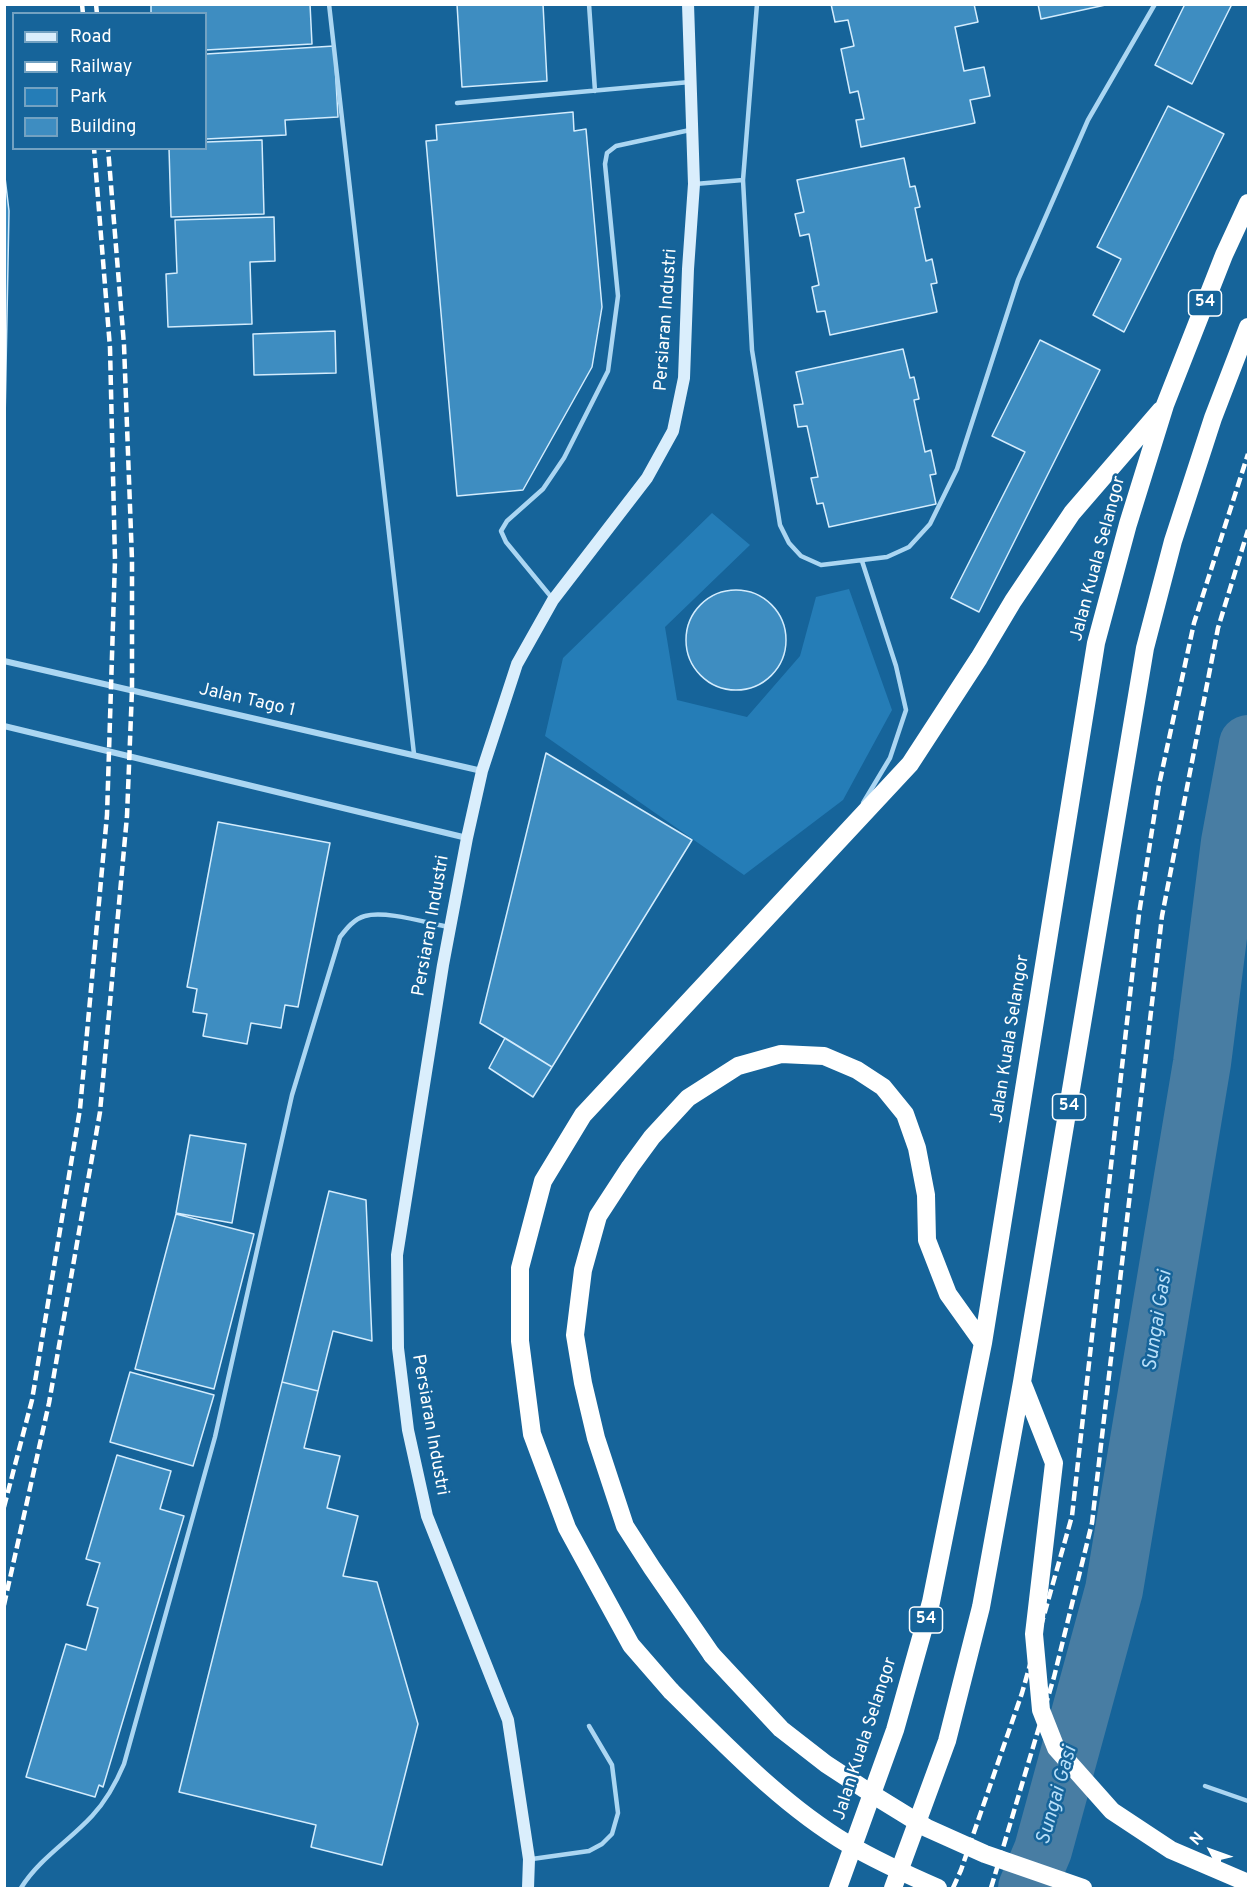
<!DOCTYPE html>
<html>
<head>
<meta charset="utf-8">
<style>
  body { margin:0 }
  #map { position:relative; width:1253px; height:1893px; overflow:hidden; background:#16649a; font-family:Overpass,sans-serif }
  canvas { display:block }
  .frame { position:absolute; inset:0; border:6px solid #fff; pointer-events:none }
  .legend { position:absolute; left:12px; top:12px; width:195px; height:138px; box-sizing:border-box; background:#16649a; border:2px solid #73a2c2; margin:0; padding:8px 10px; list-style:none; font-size:18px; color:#fff }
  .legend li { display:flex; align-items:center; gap:12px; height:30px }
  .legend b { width:30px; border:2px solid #73a2c2 }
  .north { position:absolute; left:1181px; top:1821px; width:60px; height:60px; -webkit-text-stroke:4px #16649a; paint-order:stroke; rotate:311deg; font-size:16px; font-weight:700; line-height:24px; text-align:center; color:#fff }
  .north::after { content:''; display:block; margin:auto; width:21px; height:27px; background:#fff; clip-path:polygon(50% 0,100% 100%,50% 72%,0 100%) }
</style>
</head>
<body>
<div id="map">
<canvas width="1253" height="1893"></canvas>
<div class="frame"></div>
<ul class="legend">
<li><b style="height:8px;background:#daeefc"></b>Road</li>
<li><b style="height:8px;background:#fff"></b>Railway</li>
<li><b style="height:16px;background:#257db7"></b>Park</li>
<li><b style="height:16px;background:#3e8dc1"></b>Building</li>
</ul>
<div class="north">N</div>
</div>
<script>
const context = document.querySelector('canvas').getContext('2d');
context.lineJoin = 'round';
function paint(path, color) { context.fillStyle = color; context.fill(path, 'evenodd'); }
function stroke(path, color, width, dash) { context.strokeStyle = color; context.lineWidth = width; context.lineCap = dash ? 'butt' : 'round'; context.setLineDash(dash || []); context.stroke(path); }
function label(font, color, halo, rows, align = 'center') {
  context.font = font + ' Overpass,sans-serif'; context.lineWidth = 5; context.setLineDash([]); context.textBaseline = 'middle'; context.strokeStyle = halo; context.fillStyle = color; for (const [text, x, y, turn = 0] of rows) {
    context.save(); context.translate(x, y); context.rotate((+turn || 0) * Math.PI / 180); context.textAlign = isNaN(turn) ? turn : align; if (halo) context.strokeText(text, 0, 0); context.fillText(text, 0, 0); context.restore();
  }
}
const green = new Path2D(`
  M712,513L750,545L665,627L677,700L747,717L800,656L816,597L849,589L892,710L843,800L744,875L545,736L563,658Z`);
const river = new Path2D(`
  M1027,1888L1043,1850L1114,1590L1202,1063L1230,842L1248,744`);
const building = new Path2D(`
  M151,4H310L312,44L206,50V14H151Z
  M457,4H543L547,81L462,87Z
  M831,4H974L978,22L955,27L964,71L984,67L990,96L970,100L975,123L861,147L856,120L864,119L858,91L850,93L841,49L854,46L848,20L835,22Z
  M1038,4H1110L1041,19Z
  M1185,4H1232L1192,84L1155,65Z
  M334,46L338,117L285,120L286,135L206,139V54Z
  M1168,106L1224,134L1124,332L1093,315L1121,259L1097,247Z
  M573,112L574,131L586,129L602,307L592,367L523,490L457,496L426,141L437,140L436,125Z
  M262,140L264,214L171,217L169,148H206V142Z
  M904,158L910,187L915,186L920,207L915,208L926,261L932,259L937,283L931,284L937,312L830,335L825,311L817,312L812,287L819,285L809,234L800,236L795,214L804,212L797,180Z
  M4,169L9,211L4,474Z
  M274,217L275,261L250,262L252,324L168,327L166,274L177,273L175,220Z
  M335,331L336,373L254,375L253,334Z
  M1040,340L1100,370L979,612L951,598L1025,452L992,436Z
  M903,349L910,378L914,377L919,399L914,400L925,452L931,450L936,474L930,475L936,504L829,527L823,503L817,504L811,478L818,477L807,426L798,427L794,405L803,404L796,372Z
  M686 640a50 50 0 1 1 100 0a50 50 0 1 1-100 0Z
  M546,753L692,840L552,1067L480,1023Z
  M218,822L330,843L298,1007L285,1005L281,1028L251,1023L247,1044L203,1036L207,1014L193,1012L197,989L187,987Z
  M505,1038L552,1067L533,1097L489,1068Z
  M190,1135L246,1144L232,1223L176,1213Z
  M329,1191L366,1200L372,1341L333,1331L318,1391L282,1382Z
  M176,1214L254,1234L214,1389L135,1369Z
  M130,1372L214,1395L193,1466L110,1442Z
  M282,1382L318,1391L304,1448L340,1456L327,1508L358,1516L343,1576L377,1582L418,1724L382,1865L311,1847L316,1825L179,1792Z
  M117,1455L171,1471L160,1509L184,1516L103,1787L99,1785L95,1797L26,1777L66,1644L86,1650L98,1608L87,1605L100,1563L86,1559Z`);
const lane = new Path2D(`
  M329,4L414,754
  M589,4L595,91
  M757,4L743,180L752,350L780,525L789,543L801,556L821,565L887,557L909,547L930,524L957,469L1018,280L1088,120L1155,4
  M457,103L690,82
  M695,184L743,180
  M862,561L896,666L906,710L890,758L863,803
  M552,598L506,542L501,531L507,521L543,489L564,458L608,371L618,296L605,164L607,153L616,146L690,130
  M1205,1786L1248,1801
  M532,1859L589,1851L602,1844L612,1834L618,1813L612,1765L589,1726
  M21,1888C39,1859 69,1841 92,1816C107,1800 116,1783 124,1764L215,1437L292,1095L340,937C347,928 354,919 365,916C385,910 427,923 449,927`);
const street = new Path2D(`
  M4,661L482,771
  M4,726L467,838`);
const secondary = new Path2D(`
  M528,1888L529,1859L508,1720L427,1516L408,1430L398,1348L397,1255L443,965L467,838L482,771L517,664L553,600L647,478L673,431L684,378L688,269L694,184L688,4`);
const highway = new Path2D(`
  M1022,1382L1054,1463L1034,1634L1041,1710L1056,1748L1112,1811L1171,1850L1248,1883
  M712,1655L652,1568L625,1526L596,1438L583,1383L575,1335L583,1270L598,1216L630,1167L652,1137L688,1098L738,1066L781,1054L824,1056L857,1070L883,1087L905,1114L917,1148L926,1195L927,1240L948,1294L983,1343
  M671,1691L631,1645L567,1528L532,1434L520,1341V1268L543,1181L583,1115L910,764L979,658L1013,601L1072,513L1161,410
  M838,1888L895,1730L931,1602L983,1343L1096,643L1128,524L1165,405L1224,255L1248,203
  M893,1888L947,1741L981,1607L1022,1382L1145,648L1173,541L1213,418L1248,327`);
const rail = new Path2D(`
  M82,4L83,14
  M96,4L97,14
  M4,1507L32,1400L80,1109L107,815L115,560L110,348L94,148
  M4,1605L49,1403L100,1112L127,816L132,690V560L124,345L108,148
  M953,1888L961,1870L1022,1693L1072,1516L1139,914L1159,785L1194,623L1248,454
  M991,1888L1054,1677L1092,1523L1162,916L1218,628L1248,530`);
const highwayBridge = new Path2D(`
  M712,1655L781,1729L826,1764L875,1796L927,1828L985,1854L1083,1888
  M671,1691C726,1745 781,1804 848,1844C877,1861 908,1875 938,1888`);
const shields = [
  [1205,303,33],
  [1069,1107,33],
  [926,1620,33]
];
const shieldNames = [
  ["54",1205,303],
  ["54",1069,1107],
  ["54",926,1620]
];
const streetNames = [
  ["Persiaran Industri",667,320,-86],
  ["Jalan Kuala Selangor",1099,559,-75],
  ["Jalan Tago 1",247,701,13],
  ["Persiaran Industri",432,926,-80],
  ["Jalan Kuala Selangor",1011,1039,-81],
  ["Persiaran Industri",429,1425,80],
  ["Jalan Kuala Selangor",866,1739,-72]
];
const waterNames = [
  ["Sungai Gasi",1159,1321,-81],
  ["Sungai Gasi",1058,1796,-74]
];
paint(green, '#257db7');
stroke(river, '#487da3', 58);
paint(building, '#3e8dc1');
stroke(building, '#d3ecfd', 1.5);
stroke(lane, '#abd6f2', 4.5);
stroke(street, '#abd6f2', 6);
stroke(secondary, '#daeefc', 12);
stroke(highway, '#fff', 18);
stroke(rail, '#fff', 4.5, [10, 4.5]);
stroke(highwayBridge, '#fff', 18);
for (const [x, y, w] of shields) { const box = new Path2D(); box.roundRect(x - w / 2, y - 13, w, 26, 4.5); context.fillStyle = '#16649a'; context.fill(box); stroke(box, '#fff', 1.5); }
label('bold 16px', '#fff', null, shieldNames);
label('18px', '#fff', '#16649a', streetNames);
label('italic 20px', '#b8dff9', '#16649a', waterNames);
</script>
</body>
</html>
